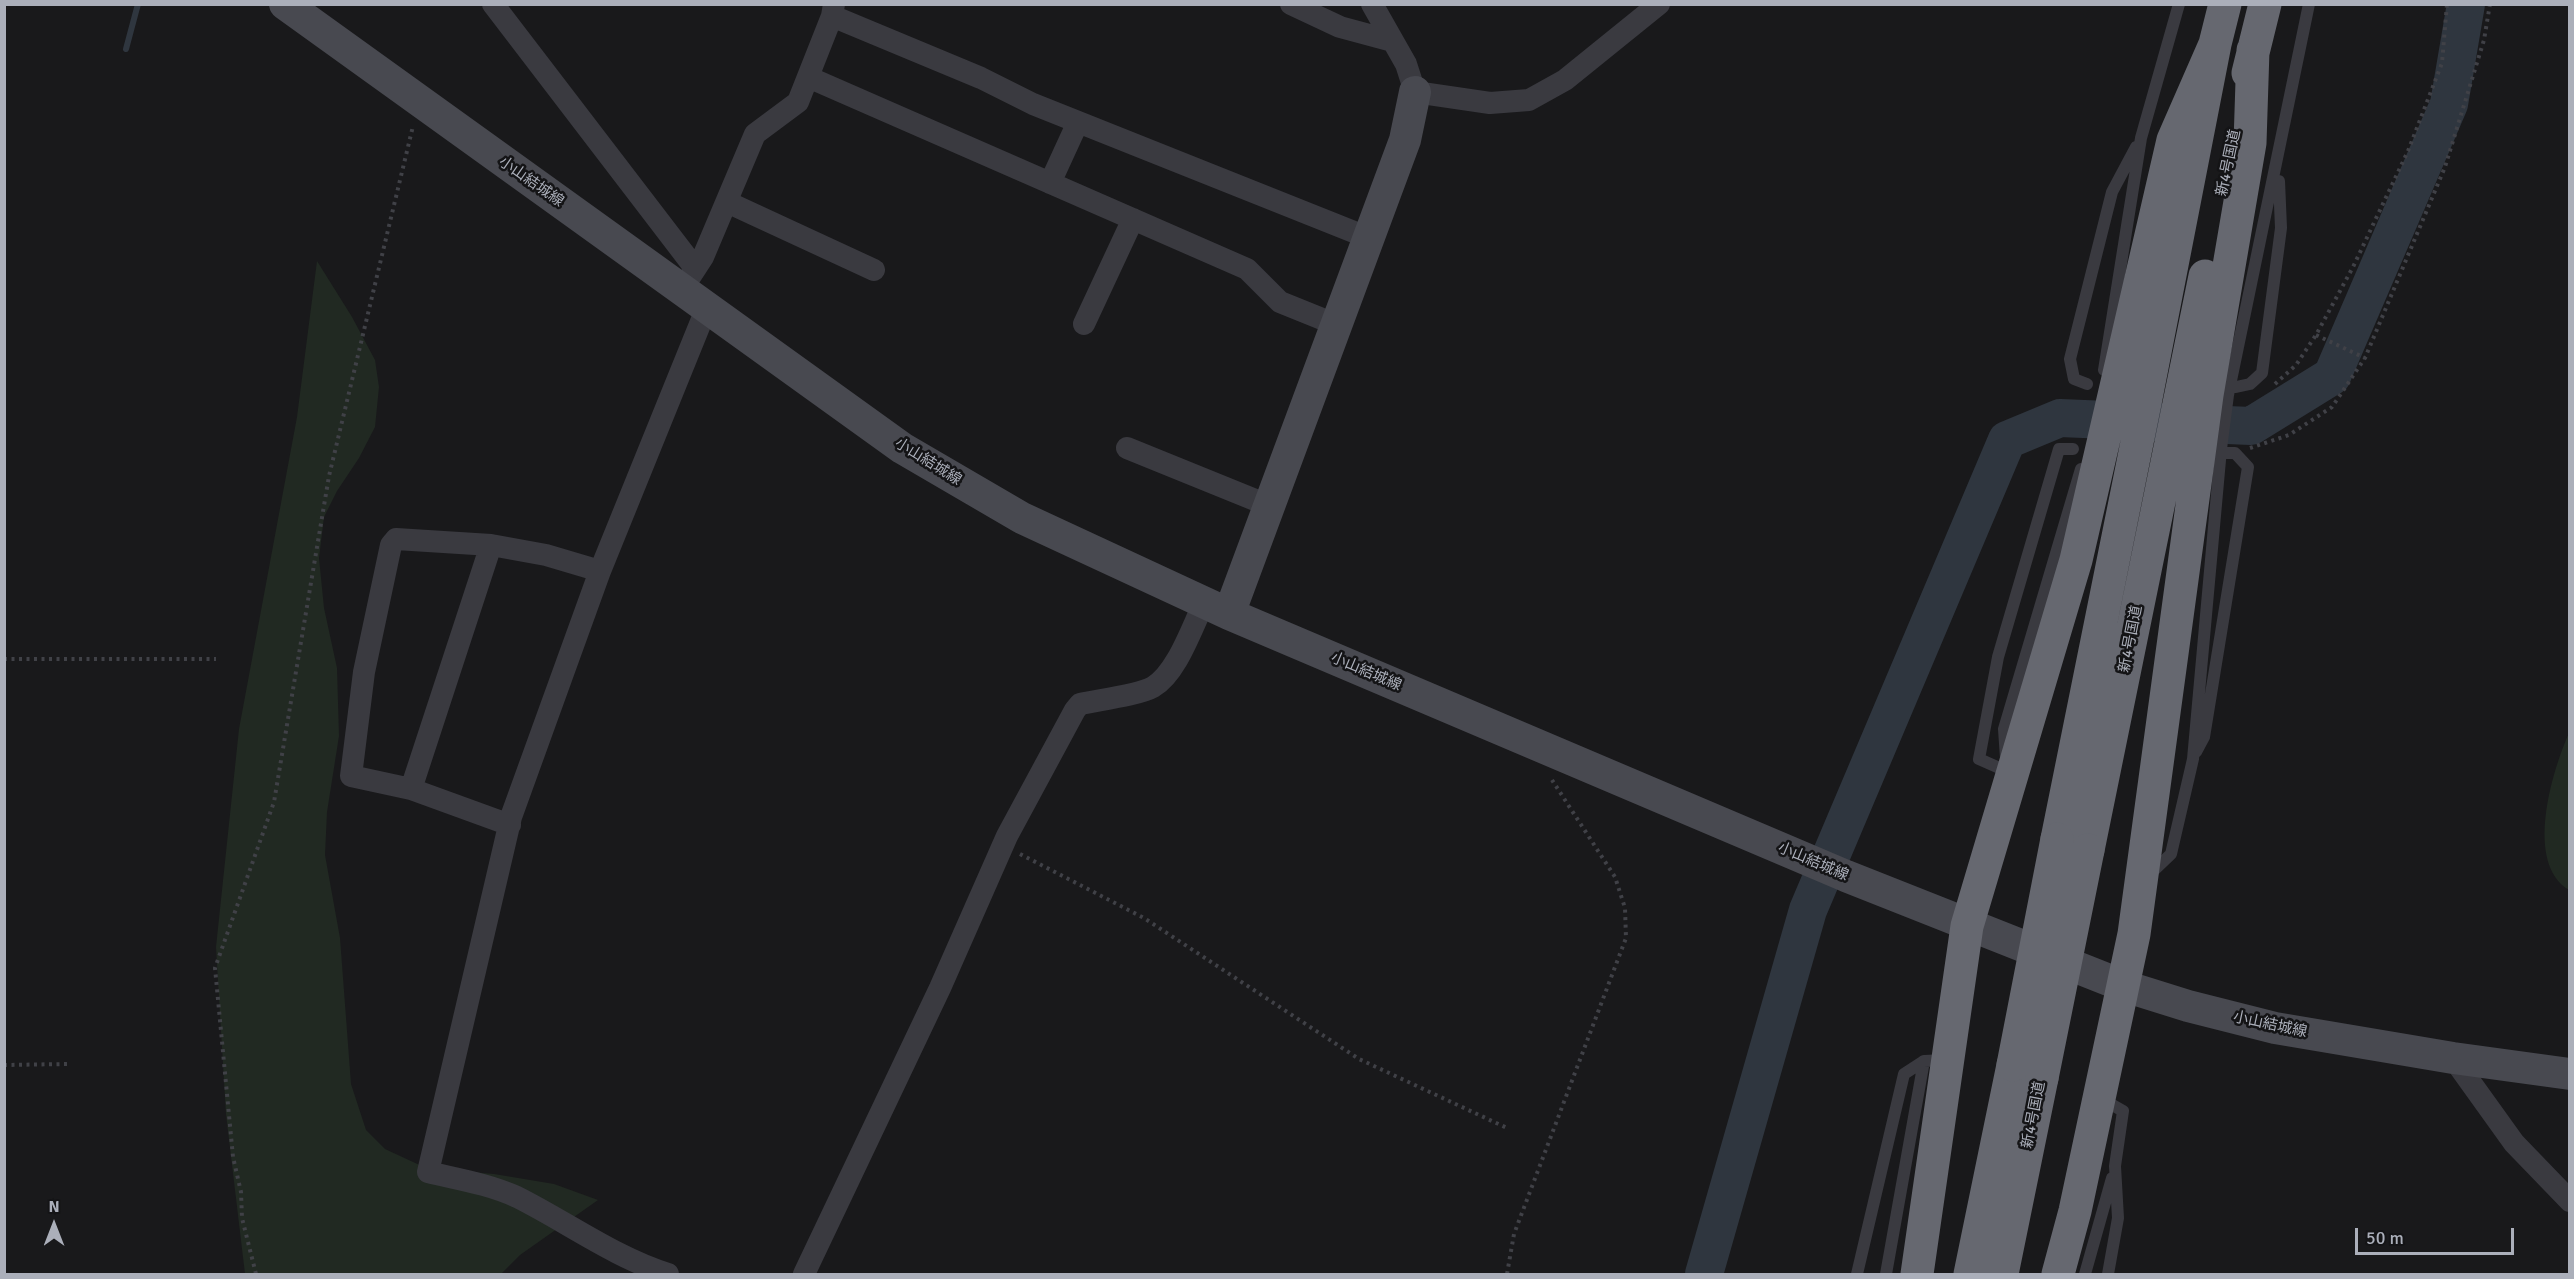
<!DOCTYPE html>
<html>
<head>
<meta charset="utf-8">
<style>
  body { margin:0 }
  #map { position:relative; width:2574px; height:1279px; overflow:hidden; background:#19191b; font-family:Signika,sans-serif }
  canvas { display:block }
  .frame { position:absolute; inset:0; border:6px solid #abafba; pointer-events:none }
  .north { position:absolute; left:24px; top:1195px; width:60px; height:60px; -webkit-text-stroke:4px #141416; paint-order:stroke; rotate:0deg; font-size:16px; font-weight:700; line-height:24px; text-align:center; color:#abafba }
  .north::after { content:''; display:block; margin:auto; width:21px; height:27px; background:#abafba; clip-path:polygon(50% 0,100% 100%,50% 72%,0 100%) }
  .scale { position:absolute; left:2355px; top:1228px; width:159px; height:27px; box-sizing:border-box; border:3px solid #abafba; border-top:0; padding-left:8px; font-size:18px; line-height:21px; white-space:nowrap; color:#abafba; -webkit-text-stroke:4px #141416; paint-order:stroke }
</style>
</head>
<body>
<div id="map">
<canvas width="2574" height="1279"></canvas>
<div class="frame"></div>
<div class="north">N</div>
<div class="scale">50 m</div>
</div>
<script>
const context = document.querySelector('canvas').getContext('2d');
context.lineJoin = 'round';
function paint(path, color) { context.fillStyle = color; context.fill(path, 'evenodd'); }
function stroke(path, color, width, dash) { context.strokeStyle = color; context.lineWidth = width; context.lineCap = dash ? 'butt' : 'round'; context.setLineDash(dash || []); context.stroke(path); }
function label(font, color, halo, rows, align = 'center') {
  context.font = font + ' Signika,"Noto Sans JP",sans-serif'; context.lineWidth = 5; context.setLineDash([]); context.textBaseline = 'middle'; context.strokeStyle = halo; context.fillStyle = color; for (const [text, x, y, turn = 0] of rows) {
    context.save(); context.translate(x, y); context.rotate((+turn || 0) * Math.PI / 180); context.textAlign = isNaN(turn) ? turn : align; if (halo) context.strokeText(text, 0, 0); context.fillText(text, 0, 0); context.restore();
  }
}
const green = new Path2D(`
  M317,261L352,317L375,360L379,387L375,427L359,458L337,491L324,517L319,558L324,608L337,668L339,736L327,812L325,855L340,938L351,1084L366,1130L385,1149L426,1168L494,1174L554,1184L598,1200L520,1255L501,1274H245L226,1114L216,947L239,729L297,417Z
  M2569,733V890C2524,863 2552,771 2569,733Z`);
const stream = new Path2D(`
  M126,49L138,4`);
const river = new Path2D(`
  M1704,1274L1808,910L2007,440L2060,418L2251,426L2332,376L2449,104L2466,4`);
const path = new Path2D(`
  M2316,335L2365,358
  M2275,384L2296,365L2316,335L2353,267L2408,151L2442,63L2447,4
  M2250,448L2289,435L2332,407L2365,358L2445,167L2484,40L2490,4
  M4,659H216
  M1020,854L1144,918L1359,1059L1507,1128
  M4,1065L68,1064
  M256,1274L242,1218L241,1192L233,1157L215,968L274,802L329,476L413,126
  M1507,1274L1514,1234L1626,938L1625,908L1615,877L1552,780`);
const lane = new Path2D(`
  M2104,370L2141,138L2179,4
  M2087,384L2074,379L2070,359L2112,192L2136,147
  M2236,387L2250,384L2262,373L2281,228L2279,181
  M2196,752L2204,737L2248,467L2235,453H2224
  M2006,758L2004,729L2081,469
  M2013,774L1979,759L1998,657L2059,449H2073
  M2149,875L2171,854L2193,759L2221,449L2228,395L2309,4
  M2100,1098L2123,1111L2115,1166L2118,1218L2108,1274
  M1857,1274L1904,1074L1924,1061
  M1886,1274L1924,1061L1946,1060
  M2085,1274L2112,1178`);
const street = new Path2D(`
  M493,4L695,268
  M1291,4L1340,27L1392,41
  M1372,4L1406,64L1415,92L1490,103L1529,100L1565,80L1659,4
  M832,16L981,78L1033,104L1369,238
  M808,77L1247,269L1280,302L1337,325
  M1050,183L1078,122
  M727,202L874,270
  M688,280L703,257L755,134L798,102L832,16L834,4
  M1084,324L1133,219
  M1127,448L1270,506
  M411,789L491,545
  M510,825L411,789L351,776L364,672L391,545L396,539L491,545L546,555L600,571
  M2453,1058L2514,1143L2570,1201
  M668,1274C614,1257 567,1222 517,1197C489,1184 457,1179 428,1172L511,817L600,571L707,307
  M804,1274L940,988L1007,836L1075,710L1080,704C1098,700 1139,695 1153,687C1177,673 1192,627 1204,603`);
const secondary = new Path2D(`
  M285,4L902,448L1022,518L1229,614L1846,876L2124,986L2188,1006L2275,1028L2453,1058L2570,1074
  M1229,614L1405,140L1415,92`);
const highway = new Path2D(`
  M2248,73L2265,4
  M2057,839L2147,393L2215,44L2225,4
  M2088,850L2205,276
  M1917,1274L1967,926L2076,560L2173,140L2215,44
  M1970,1274L2013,1065
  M2002,1274L2042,1078
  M2058,1274L2075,1211L2134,934L2207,395L2250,143L2253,50`);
const highwayBridge = new Path2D(`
  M2013,1065L2057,839
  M2042,1078L2088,850`);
const streetNames = [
  ["新4号国道",2229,163,-78],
  ["小山結城線",531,182,35],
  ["小山結城線",928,462,32],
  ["新4号国道",2131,639,-79],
  ["小山結城線",1366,672,23],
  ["小山結城線",1813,862,23],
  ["小山結城線",2270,1025,12],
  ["新4号国道",2034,1115,-79]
];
paint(green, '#212922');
stroke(stream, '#2f363f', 6);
stroke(river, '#2f363f', 38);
stroke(path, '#404147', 4, [3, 4.5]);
stroke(lane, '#3a3a40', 12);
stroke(street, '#3a3a40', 22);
stroke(secondary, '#484950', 32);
stroke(highway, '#666870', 33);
stroke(highwayBridge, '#666870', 33);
label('15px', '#abafba', '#141416', streetNames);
</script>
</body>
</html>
